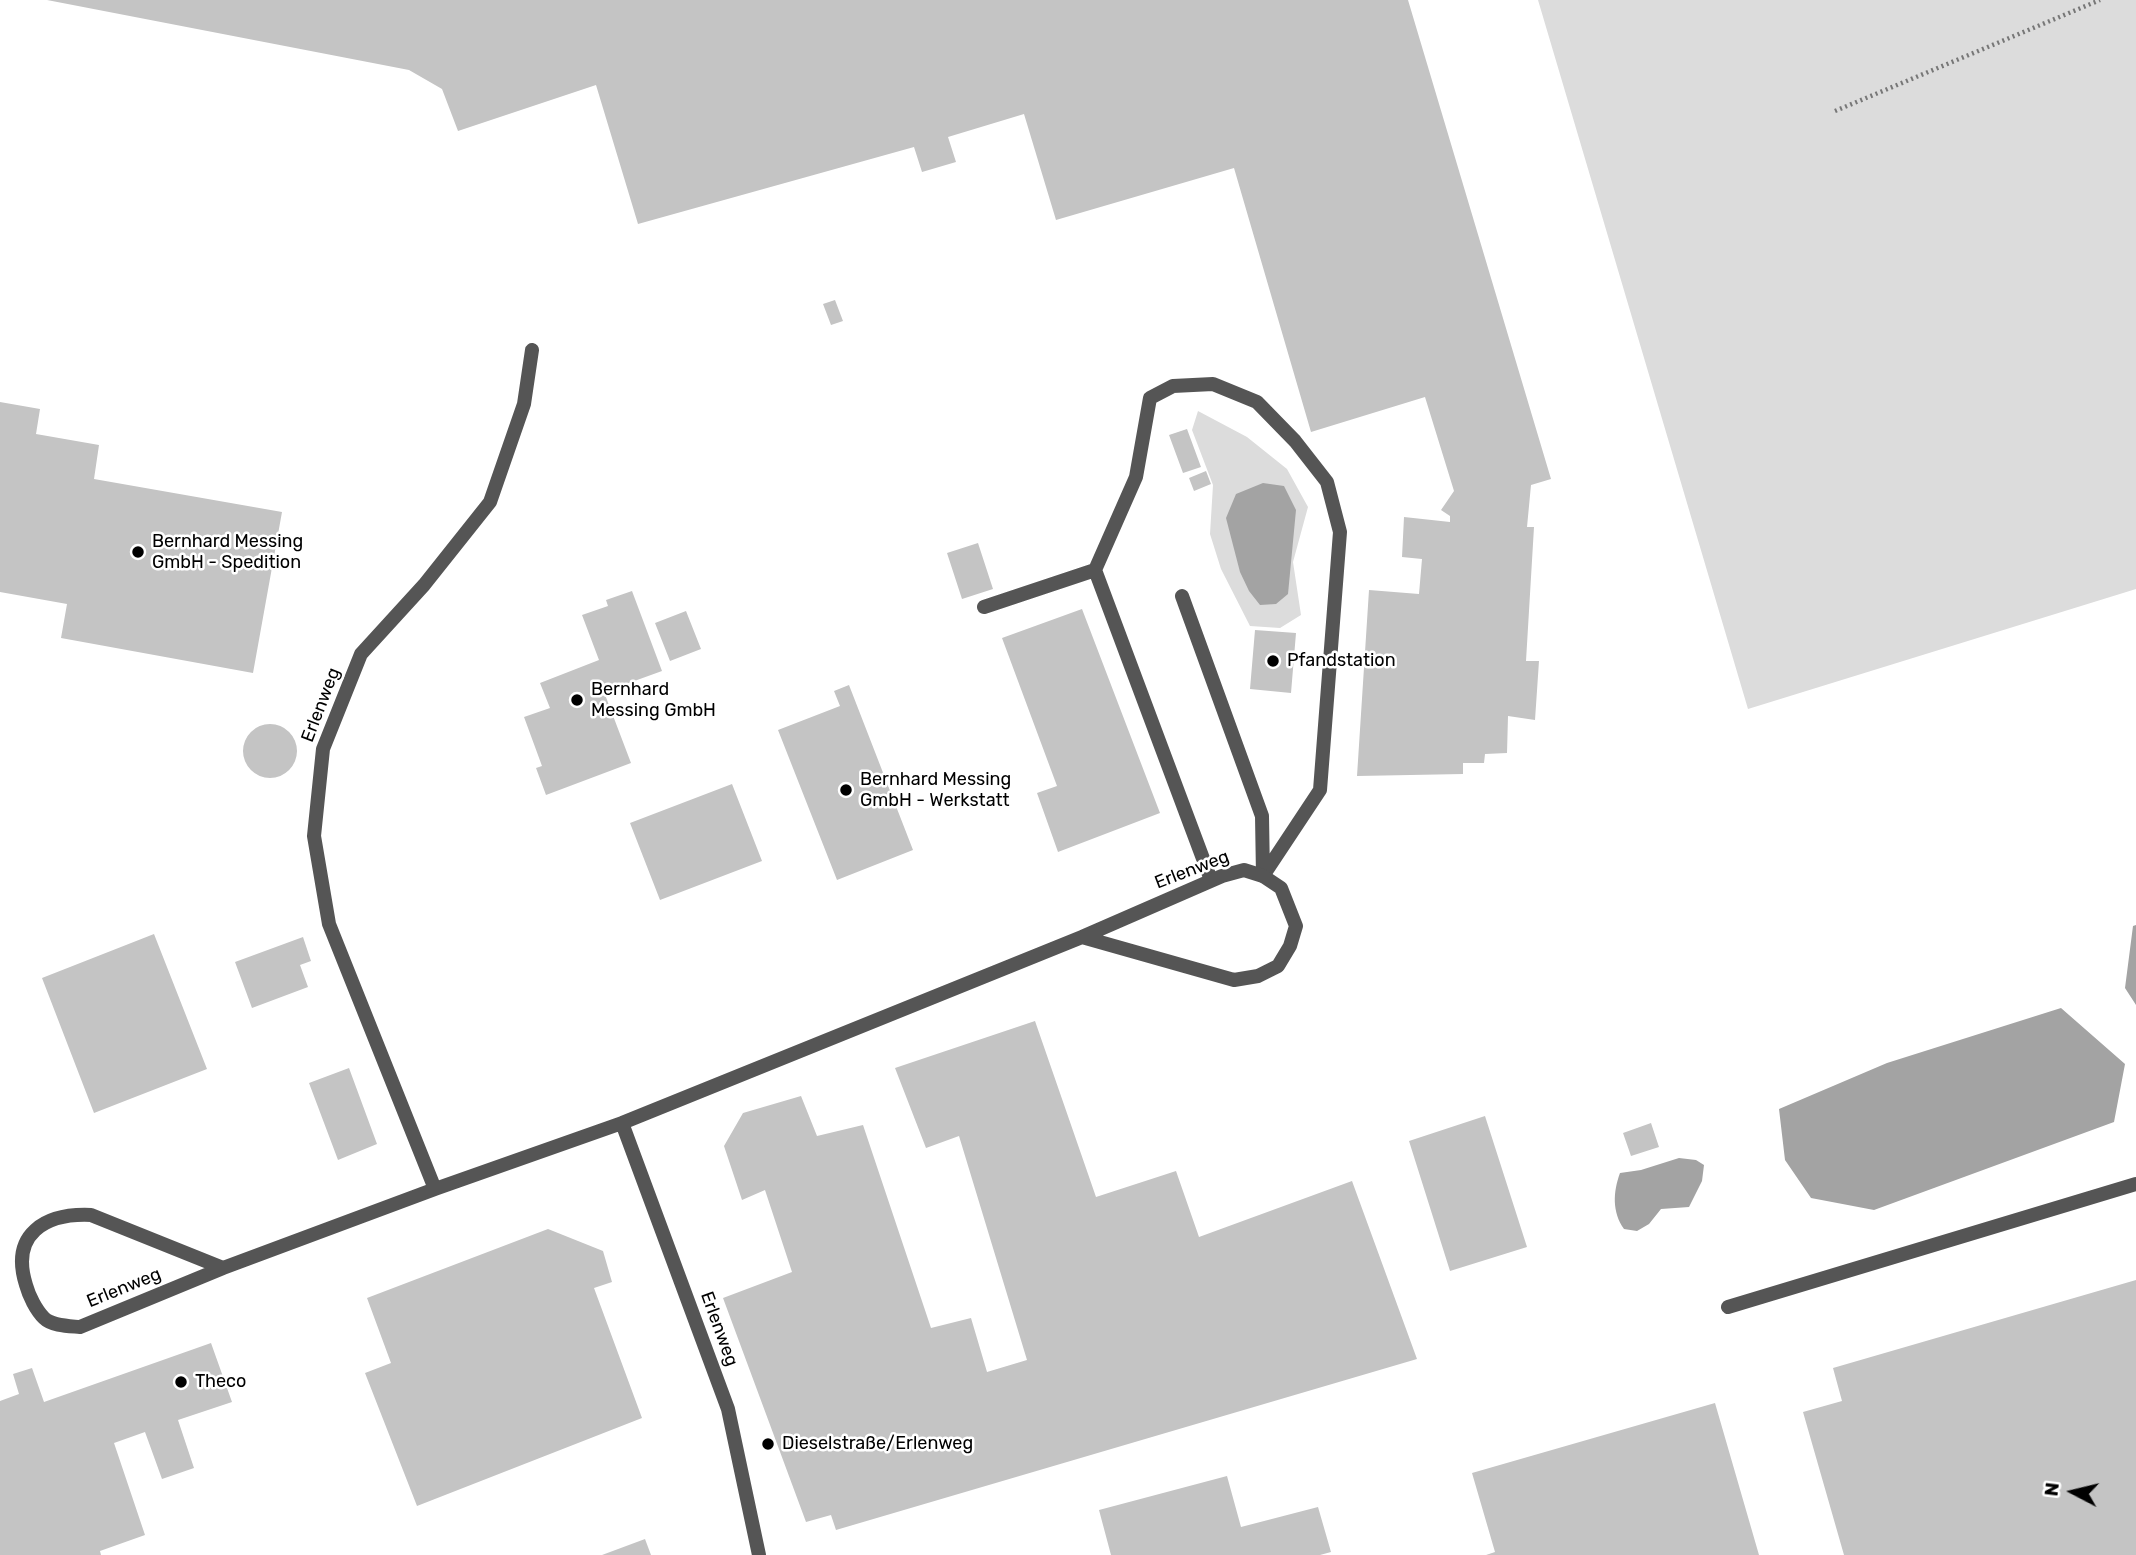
<!DOCTYPE html>
<html>
<head>
<meta charset="utf-8">
<style>
  body { margin:0 }
  #map { position:relative; width:2136px; height:1555px; overflow:hidden; background:#fff; font-family:Rubik,sans-serif }
  canvas { display:block }
  .north { position:absolute; left:2038px; top:1457px; width:70px; height:70px; -webkit-text-stroke:5px #fff; paint-order:stroke; rotate:277deg; font-size:19px; font-weight:700; line-height:28px; text-align:center; color:#000 }
  .north::after { content:''; display:block; margin:auto; width:24px; height:32px; background:#000; clip-path:polygon(50% 0,100% 100%,50% 72%,0 100%) }
</style>
</head>
<body>
<div id="map">
<canvas width="2136" height="1555"></canvas>
<div class="north">N</div>
</div>
<script>
const context = document.querySelector('canvas').getContext('2d');
context.lineJoin = 'round';
function paint(path, color) { context.fillStyle = color; context.fill(path, 'evenodd'); }
function stroke(path, color, width, dash) { context.strokeStyle = color; context.lineWidth = width; context.lineCap = dash ? 'butt' : 'round'; context.setLineDash(dash || []); context.stroke(path); }
function label(font, color, halo, rows, align = 'center') {
  context.font = font + ' Rubik,sans-serif'; context.lineWidth = 5; context.setLineDash([]); context.textBaseline = 'middle'; context.strokeStyle = halo; context.fillStyle = color; for (const [text, x, y, turn = 0] of rows) {
    context.save(); context.translate(x, y); context.rotate((+turn || 0) * Math.PI / 180); context.textAlign = isNaN(turn) ? turn : align; if (halo) context.strokeText(text, 0, 0); context.fillText(text, 0, 0); context.restore();
  }
}
const green = new Path2D(`
  M1538,0H2136V589L1748,709Z
  M1198,411L1247,437L1287,469L1308,507L1293,562L1301,615L1280,628L1250,626L1221,569L1210,534L1213,485L1192,430Z`);
const water = new Path2D(`
  M1263,483L1284,486L1296,510L1288,594L1276,604L1260,605L1249,591L1240,572L1226,518L1236,494Z
  M2136,925V1005L2125,988L2133,926Z
  M2061,1008L2125,1064L2114,1122L1874,1210L1811,1198L1785,1160L1779,1109L1887,1063Z
  M1679,1158L1696,1160L1704,1165L1702,1181L1689,1207L1661,1209L1649,1224L1637,1231L1624,1229C1612,1212 1613,1192 1620,1173L1641,1170Z`);
const building = new Path2D(`
  M47,0H1408L1551,479L1531,485L1527,527H1534L1526,661H1539L1535,720L1508,716L1507,753L1485,754L1484,763H1463V774L1357,776L1369,590L1419,594L1422,559L1402,557L1404,517L1450,522V516L1441,510L1454,491L1425,397L1311,432L1234,168L1056,220L1024,114L948,137L956,162L922,172L914,147L638,224L596,85L458,131L442,89L409,70Z
  M835,300L843,321L831,325L823,304Z
  M0,402L40,409L36,434L99,445L94,479L282,512L253,673L61,638L67,604L0,592Z
  M1187,429L1201,467L1183,473L1169,435Z
  M1206,471L1211,484L1194,491L1189,478Z
  M978,543L993,589L962,599L947,553Z
  M632,591L662,671L604,692L631,763L546,795L536,768L542,766L524,717L550,708L540,683L599,660L582,615L608,606L606,600Z
  M1082,609L1160,813L1058,852L1037,793L1057,786L1002,638Z
  M686,611L701,649L670,661L655,623Z
  M1255,630L1296,633L1291,693L1250,689Z
  M849,685L913,850L837,880L778,730L840,706L834,691Z
  M243 751a27 27 0 1 1 54 0a27 27 0 1 1-54 0Z
  M732,784L762,861L660,900L630,823Z
  M154,934L207,1069L94,1113L42,978Z
  M303,937L311,961L300,965L308,987L252,1008L235,962Z
  M1035,1021L1096,1197L1176,1171L1199,1237L1352,1181L1417,1359L836,1530L831,1515L806,1522L723,1298L792,1272L765,1190L742,1200L724,1146L743,1113L801,1096L817,1136L863,1125L931,1328L971,1318L987,1372L1027,1360L959,1136L926,1148L895,1068Z
  M349,1068L377,1144L338,1160L309,1083Z
  M1485,1116L1527,1247L1450,1271L1409,1141Z
  M1651,1123L1659,1147L1631,1156L1623,1133Z
  M548,1229L603,1251L612,1282L594,1288L642,1418L417,1506L365,1373L391,1363L367,1298Z
  M2136,1280V1555H1844L1803,1412L1842,1401L1833,1368Z
  M211,1343L232,1402L178,1420L194,1468L162,1479L145,1432L114,1443L145,1535L100,1551L101,1555H0V1401L19,1394L13,1374L32,1368L44,1402Z
  M1715,1403L1759,1555H1486L1495,1552L1472,1473Z
  M1227,1476L1241,1527L1318,1507L1331,1552L1320,1555H1111L1099,1510Z
  M645,1539L651,1555H602Z`);
const path = new Path2D(`
  M1835,111L2100,0`);
const service = new Path2D(`
  M1095,570L1136,477L1150,398L1173,386L1213,384L1257,402L1295,441L1327,482L1340,532L1320,790L1263,876L1262,816L1182,596
  M984,607L1095,570L1211,880
  M1728,1307L2136,1184`);
const minor = new Path2D(`
  M532,350L524,404L490,502L424,585L361,654L323,749L314,836L329,924L435,1189L622,1123L1082,937L1222,876L1244,870L1263,876L1281,888L1296,926L1290,946L1278,966L1258,976L1234,980L1082,937
  M622,1123L728,1409L759,1555
  M223,1268L80,1327C69,1326 52,1326 44,1318C36,1310 29,1296 26,1285C10,1234 45,1213 91,1215L223,1268L435,1189`);
const markers = [
  [138,552,7,"#000"],
  [1273,661,7,"#000"],
  [577,700,7,"#000"],
  [846,790,7,"#000"],
  [181,1382,7,"#000"],
  [768,1444,7,"#000"]
];
const poiNames = [
  ["Bernhard Messing",152,542],
  ["GmbH - Spedition",152,563],
  ["Pfandstation",1287,661],
  ["Bernhard",591,690],
  ["Messing GmbH",591,711],
  ["Bernhard Messing",860,780],
  ["GmbH - Werkstatt",860,801],
  ["Theco",195,1382],
  ["Dieselstraße/Erlenweg",782,1444]
];
const streetNames = [
  ["Erlenweg",321,705,-69],
  ["Erlenweg",1192,870,-21],
  ["Erlenweg",124,1288,-22],
  ["Erlenweg",719,1329,70]
];
paint(green, '#dcdcdc');
paint(water, '#a3a3a3');
paint(building, '#c4c4c4');
stroke(path, '#777', 4.5, [2, 3.5]);
stroke(service, '#555', 14);
stroke(minor, '#555', 14);
for (const [x, y, r, color] of markers) { const dot = new Path2D(); dot.arc(x, y, r, 0, 2 * Math.PI); context.fillStyle = color; context.fill(dot); stroke(dot, '#fff', 2.5); }
label('18px', '#000', '#fff', poiNames, 'left');
label('18px', '#000', '#fff', streetNames);
</script>
</body>
</html>
